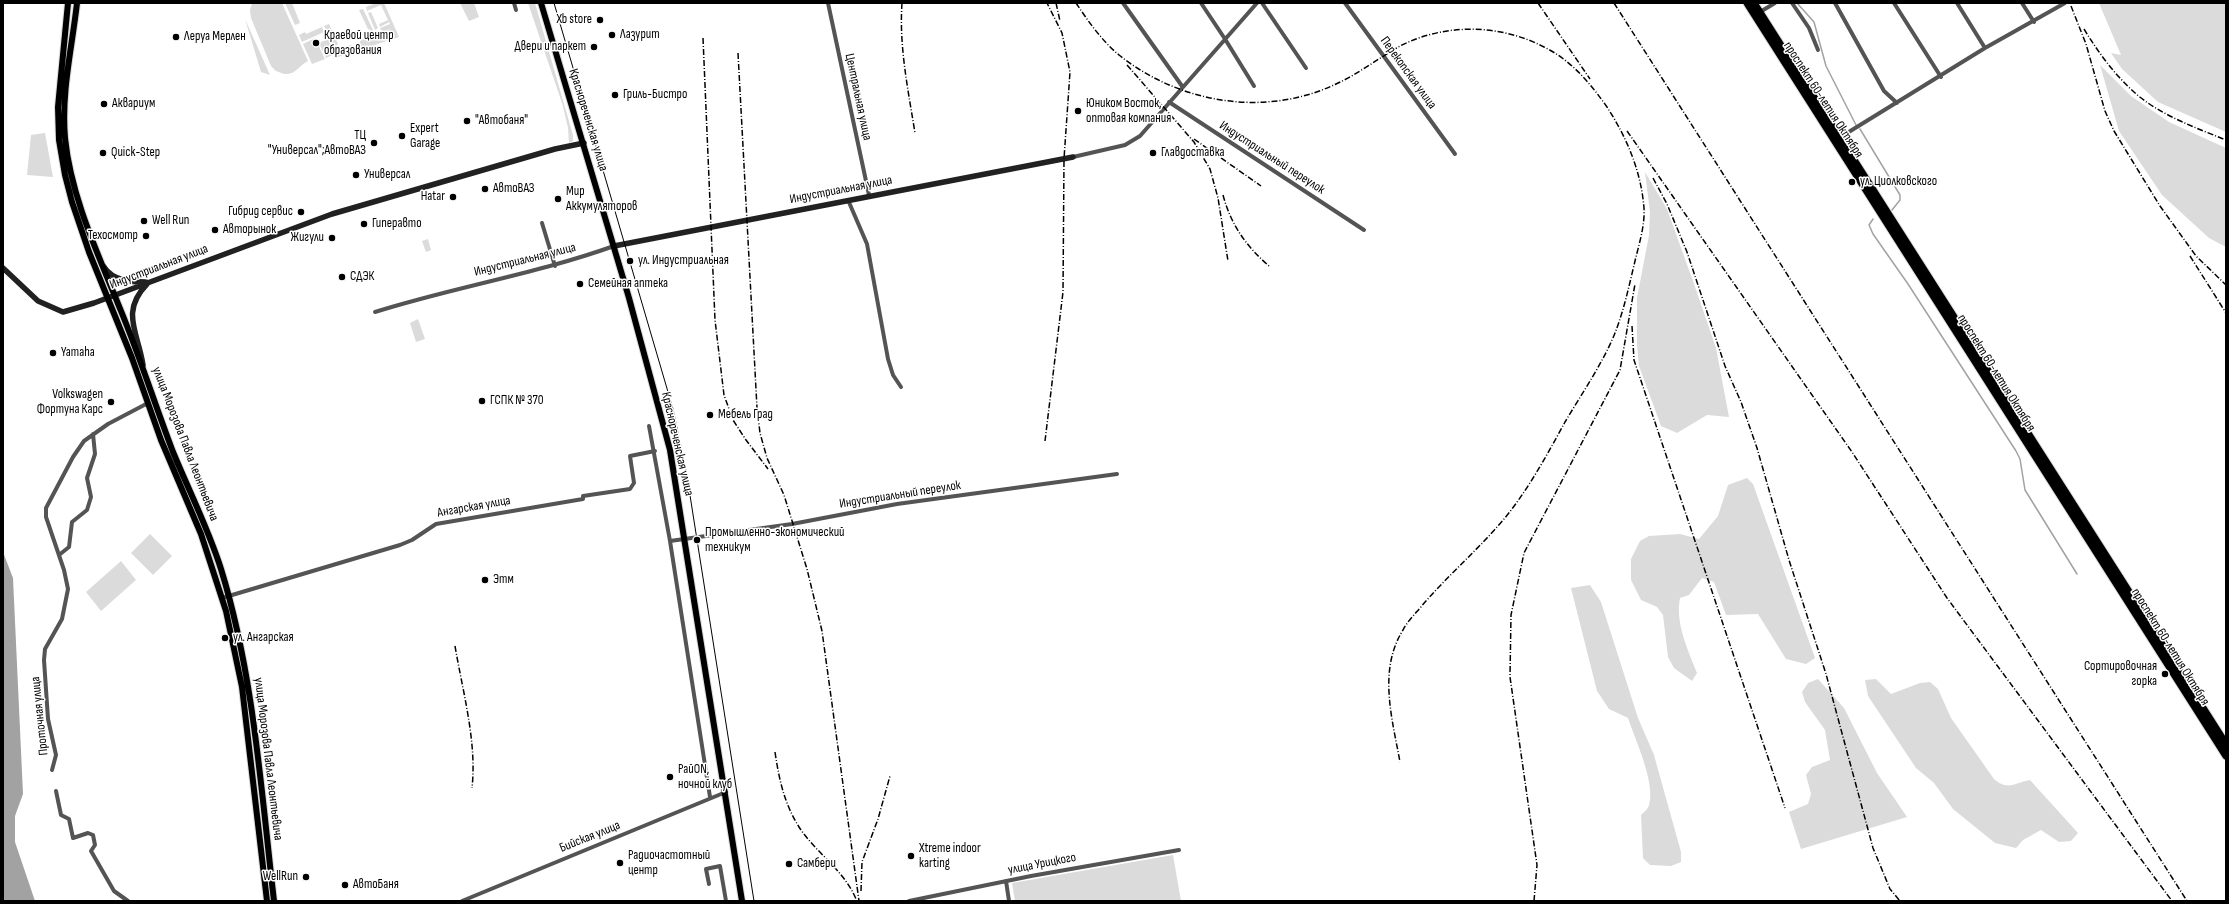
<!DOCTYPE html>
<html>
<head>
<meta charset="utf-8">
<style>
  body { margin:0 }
  #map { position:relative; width:2229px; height:904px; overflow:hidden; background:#fff; font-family:"Sofia Sans Condensed",sans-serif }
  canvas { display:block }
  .frame { position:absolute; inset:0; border:4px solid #000; pointer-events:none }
</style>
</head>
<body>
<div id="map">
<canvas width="2229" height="904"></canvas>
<div class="frame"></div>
</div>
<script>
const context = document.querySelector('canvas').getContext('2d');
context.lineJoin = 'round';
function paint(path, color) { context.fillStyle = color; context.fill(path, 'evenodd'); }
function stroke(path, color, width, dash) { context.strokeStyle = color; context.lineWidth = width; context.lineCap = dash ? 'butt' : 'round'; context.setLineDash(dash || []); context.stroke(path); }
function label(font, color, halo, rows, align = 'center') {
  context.font = font + ' "Sofia Sans Condensed",sans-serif'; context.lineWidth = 3; context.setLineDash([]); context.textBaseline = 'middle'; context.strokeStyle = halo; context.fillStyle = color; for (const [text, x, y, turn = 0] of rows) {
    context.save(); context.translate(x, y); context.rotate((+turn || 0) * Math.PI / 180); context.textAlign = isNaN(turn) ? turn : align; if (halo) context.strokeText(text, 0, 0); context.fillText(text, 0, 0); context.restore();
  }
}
const green = new Path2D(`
  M252,3H282L308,61C298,66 296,75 284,74L276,71L271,66L251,18L250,10Z
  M285,3H292L300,23L295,25Z
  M376,3H384L399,37L338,57L335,50L342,52L345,47L351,45L358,48L360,41L365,38H370L373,33L379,31L383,38L393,33L384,36L382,33L392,28L382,32L380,28L390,24L389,22L380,27L379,24L388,20L381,5L367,11L366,7Z
  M460,3H474L479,17L469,21Z
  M528,3H535L573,135V141L569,143L568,128L563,106Z
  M2099,3H2226V132L2158,102L2122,69L2111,53L2121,55Z
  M363,9L373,30L372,31L368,29L359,10Z
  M371,12L378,28L375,30L368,13Z
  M245,19L270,75L261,72Z
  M329,24L338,44L334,48L324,26Z
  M322,27L324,32L302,42L299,35L305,32L306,34Z
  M315,38L325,59L312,64L303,44Z
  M328,39L335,54L326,58L319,43Z
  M2100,65L2131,96L2169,122L2226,148V247L2209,238L2162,195L2119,131Z
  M45,133L53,177L27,175L31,135Z
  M1645,172L1667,209L1693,281L1716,348L1729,417L1707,415L1677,433L1661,426L1639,366L1637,345V298L1649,235L1650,212Z
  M428,239L431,250L426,252L422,241Z
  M418,319L425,339L416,342L410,323Z
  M1747,478L1753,484L1815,658L1806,664L1786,659L1758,614L1726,615L1714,582L1702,578L1689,595L1680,598C1675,623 1688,650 1697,673L1692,681L1674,668L1668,657L1663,615L1657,607L1641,600L1631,580V559L1640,541L1649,536L1680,534L1699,539L1718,516L1728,485Z
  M150,534L172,556L153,575L131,553Z
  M121,561L136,580L101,611L86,592Z
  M1590,585L1601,602L1638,718L1654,755L1681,852V862L1671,866L1650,865L1643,858L1641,815C1644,812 1648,809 1649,805C1656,784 1635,739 1628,718L1609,709L1597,691L1571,588Z
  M1818,679L1844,708L1877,773L1907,817L1801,849L1789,812L1808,804L1811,794L1806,775L1812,767L1830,760L1825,730L1805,702L1802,692L1808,683Z
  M1876,679L1891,694L1920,683L1930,682L1938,689L1951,718L1994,779C2008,791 2014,783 2030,780L2078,833L2071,841L2059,842L2041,830L2023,840L2016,848L1995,843L1953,809L1934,783L1916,768L1868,696L1865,680Z
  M1173,855L1181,901H1015L1012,883Z`);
const water = new Path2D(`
  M3,552L13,578L23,794L15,816V842L35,901H3Z`);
const stream = new Path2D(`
  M1797,3L1814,22L1826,66L1856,125
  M1860,129L1900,195V200L1892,210
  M1873,219L1869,225L1873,234L1908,284L2016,451L2020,459L2025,490L2077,574`);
const street = new Path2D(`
  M514,3L516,10
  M828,3L869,195
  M1123,3L1182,86
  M1201,3L1225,39L1254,86
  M1262,3L1306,68
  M1345,3L1455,154
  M1792,3L1809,28L1818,50
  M1835,3L1884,91L1897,103
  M1894,3L1941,77
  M1957,3L1985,48
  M2022,3L2034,22
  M1760,12L1775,3
  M1169,102L1364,230
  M1839,138L1985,48L2065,3
  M1073,157L1125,145L1140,136L1257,3
  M848,200L867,244L888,359L893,375L901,387
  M542,223L555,266
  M375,312C454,287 536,274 614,246
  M649,426L670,541L710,797
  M670,541L792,524L897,504L1117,474
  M59,555L69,547L72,522L87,510L91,497L87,478L95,454L93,434
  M222,598L400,545L412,540L436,524L583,499V496L630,489L634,483L630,456L655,451
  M52,770L56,755L48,719L44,660L45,649L62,619L68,589L64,570L46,517V508L73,457L84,441L108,424L148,403
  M56,791L61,815L69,819L73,838L88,833L93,835L95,845L91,851L114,891L128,901
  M1006,881L1009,901
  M709,884L706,869L720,866L726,901
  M462,901L726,792
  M909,901L1031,876L1179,850`);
const secondary = new Path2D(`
  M614,246L1073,157
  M104,267C113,281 131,282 146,282
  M3,268L38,301L63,312L94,303L332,214L555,149L584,143
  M143,365C138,332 120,312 147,284`);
const primary = new Path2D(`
  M68,3L58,107L59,140L65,175L72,202L89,252L132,358L161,440L201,534L226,611L242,687L267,901
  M77,3C72,48 61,92 65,138C71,198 99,256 121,311C140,357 155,405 173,452C189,491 208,528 221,569C254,676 261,790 274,901
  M541,3L629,298L670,450L742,901`);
const highway = new Path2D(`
  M1747,3L2226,756
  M1754,3L2226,744`);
const tram = new Path2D(`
  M554,3L673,409L686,470L754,901`);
const rail = new Path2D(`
  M902,3C899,47 908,89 915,133
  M1056,3L1060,21
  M1076,3C1088,21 1102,41 1119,55C1179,103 1265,118 1336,84C1358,74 1379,58 1400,46C1445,23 1500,24 1544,47C1571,60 1590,83 1607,107C1627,138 1641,171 1644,208C1645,226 1639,244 1635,261C1629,286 1624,310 1615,333C1604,361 1581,395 1565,422C1547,455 1528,490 1504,519C1477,551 1446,577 1420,608C1414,615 1407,622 1403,630C1378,670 1392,718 1400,762
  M1538,3L1590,79
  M1614,3L2187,901
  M2071,6L2086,44L2105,111L2114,131L2160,206L2196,256L2226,285
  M2084,29C2098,52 2114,74 2134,92C2158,114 2196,128 2226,140
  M703,38L715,320L724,395L733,420L746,440L768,469
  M738,53L757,408L760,433L767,458L784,495L807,569L822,631L859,901
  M1127,65L1194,142L1210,169L1218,198L1228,261
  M1627,131L1852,452L1947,598L2172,901
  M1194,139L1261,186
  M1653,178L1667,204L1687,252L1725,366L1741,402L1757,448L1789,560L1826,674L1873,848L1890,889L1900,901
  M1223,195C1231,225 1246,246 1269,266
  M2190,256L2226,313
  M1632,326L1634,360L1785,808
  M1045,441L1063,292L1064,159L1070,72L1062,33L1047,3
  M455,646C463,693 477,742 472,788
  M775,752C779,779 784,803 799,827C815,852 844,870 856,899
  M861,891L862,862L878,819L890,776
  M1534,901L1537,865L1510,677L1511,615L1524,553L1620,370L1635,284`);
const markers = [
  [600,20,4,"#000"],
  [612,35,4,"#000"],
  [176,37,4,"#000"],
  [316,43,4,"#000"],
  [594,47,4,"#000"],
  [615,95,4,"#000"],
  [104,104,4,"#000"],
  [1078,111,4,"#000"],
  [467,121,4,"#000"],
  [402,136,4,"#000"],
  [374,143,4,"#000"],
  [103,153,4,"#000"],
  [1153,153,4,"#000"],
  [356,175,4,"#000"],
  [1852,182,4,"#000"],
  [485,189,4,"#000"],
  [453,197,4,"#000"],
  [558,199,4,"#000"],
  [301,212,4,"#000"],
  [144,221,4,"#000"],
  [364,224,4,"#000"],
  [215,230,4,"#000"],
  [146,236,4,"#000"],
  [332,238,4,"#000"],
  [630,261,4,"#000"],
  [342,277,4,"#000"],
  [580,284,4,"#000"],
  [53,353,4,"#000"],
  [482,401,4,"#000"],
  [111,402,4,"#000"],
  [710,415,4,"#000"],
  [697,540,4,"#000"],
  [485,580,4,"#000"],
  [225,638,4,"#000"],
  [2165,674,4,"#000"],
  [670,777,4,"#000"],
  [911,856,4,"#000"],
  [620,863,4,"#000"],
  [789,864,4,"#000"],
  [306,877,4,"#000"],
  [345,885,4,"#000"]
];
const poiNames = [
  ["Xb store",592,20,"right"],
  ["Лазурит",620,35],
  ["Краевой центр",324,36],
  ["образования",324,51],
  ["Леруа Мерлен",184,37],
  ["Двери и паркет",586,47,"right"],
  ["Гриль-Бистро",623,95],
  ["Аквариум",112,104],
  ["Юником Восток,",1086,104],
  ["оптовая компания",1086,119],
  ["\"Автобаня\"",475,121],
  ["Expert",410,129],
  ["Garage",410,144],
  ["ТЦ",366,136,"right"],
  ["\"Универсал\";АвтоВАЗ",366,151,"right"],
  ["Quick-Step",111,153],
  ["Главдоставка",1161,153],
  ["Универсал",364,175],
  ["ул. Циолковского",1860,182],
  ["АвтоВАЗ",493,189],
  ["Мир",566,192],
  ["Аккумуляторов",566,207],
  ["Hatar",445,197,"right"],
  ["Гибрид сервис",293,212,"right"],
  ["Well Run",152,221],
  ["Гиперавто",372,224],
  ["Авторынок",223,230],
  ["Техосмотр",138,236,"right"],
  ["Жигули",324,238,"right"],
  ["ул. Индустриальная",638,261],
  ["СДЭК",350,277],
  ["Семейная аптека",588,284],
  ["Yamaha",61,353],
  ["Volkswagen",103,395,"right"],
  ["Фортуна Карс",103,410,"right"],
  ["ГСПК № 370",490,401],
  ["Мебель Град",718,415],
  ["Промышленно-экономический",705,533],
  ["техникум",705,548],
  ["Этм",493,580],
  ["ул. Ангарская",233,638],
  ["Сортировочная",2157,667,"right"],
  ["горка",2157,682,"right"],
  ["РайON,",678,770],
  ["ночной клуб",678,785],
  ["Xtreme indoor",919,849],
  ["karting",919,864],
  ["Радиочастотный",628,856],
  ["центр",628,871],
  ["Самбери",797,864],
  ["WellRun",298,877,"right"],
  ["АвтоБаня",353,885]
];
const streetNames = [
  ["Перекопская улица",1408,73,54],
  ["Центральная улица",858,97,78],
  ["проспект 60-летия Октября",1823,100,57],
  ["Краснореченская улица",588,120,73],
  ["Индустриальный переулок",1272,158,33],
  ["Индустриальная улица",841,190,-11],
  ["Индустриальная улица",525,260,-14],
  ["Индустриальная улица",159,267,-21],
  ["проспект 60-летия Октября",1996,373,58],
  ["улица Морозова Павла Леонтьевича",185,444,69],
  ["Краснореченская улица",677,444,77],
  ["Индустриальный переулок",900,495,-9],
  ["Ангарская улица",474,507,-10],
  ["проспект 60-летия Октября",2170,647,58],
  ["Проточная улица",40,716,-96],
  ["улица Морозова Павла Леонтьевича",268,759,83],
  ["Бийская улица",590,837,-22],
  ["улица Урицкого",1042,864,-11]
];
paint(green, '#dbdbdb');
paint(water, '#a2a2a2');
stroke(stream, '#a2a2a2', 1.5);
stroke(primary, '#dbdbdb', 8);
stroke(highway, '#dbdbdb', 9);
stroke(street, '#545454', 4);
stroke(secondary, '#212121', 5.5);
stroke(primary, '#000', 6);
stroke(highway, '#000', 7);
stroke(tram, '#000', 1);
stroke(rail, '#000', 1.5, [6, 2, 1, 2]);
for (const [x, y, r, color] of markers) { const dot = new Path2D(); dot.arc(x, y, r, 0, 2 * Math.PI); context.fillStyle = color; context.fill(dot); stroke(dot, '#fff', 1.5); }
label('13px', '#000', '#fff', poiNames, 'left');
label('13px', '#000', '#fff', streetNames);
</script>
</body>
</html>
